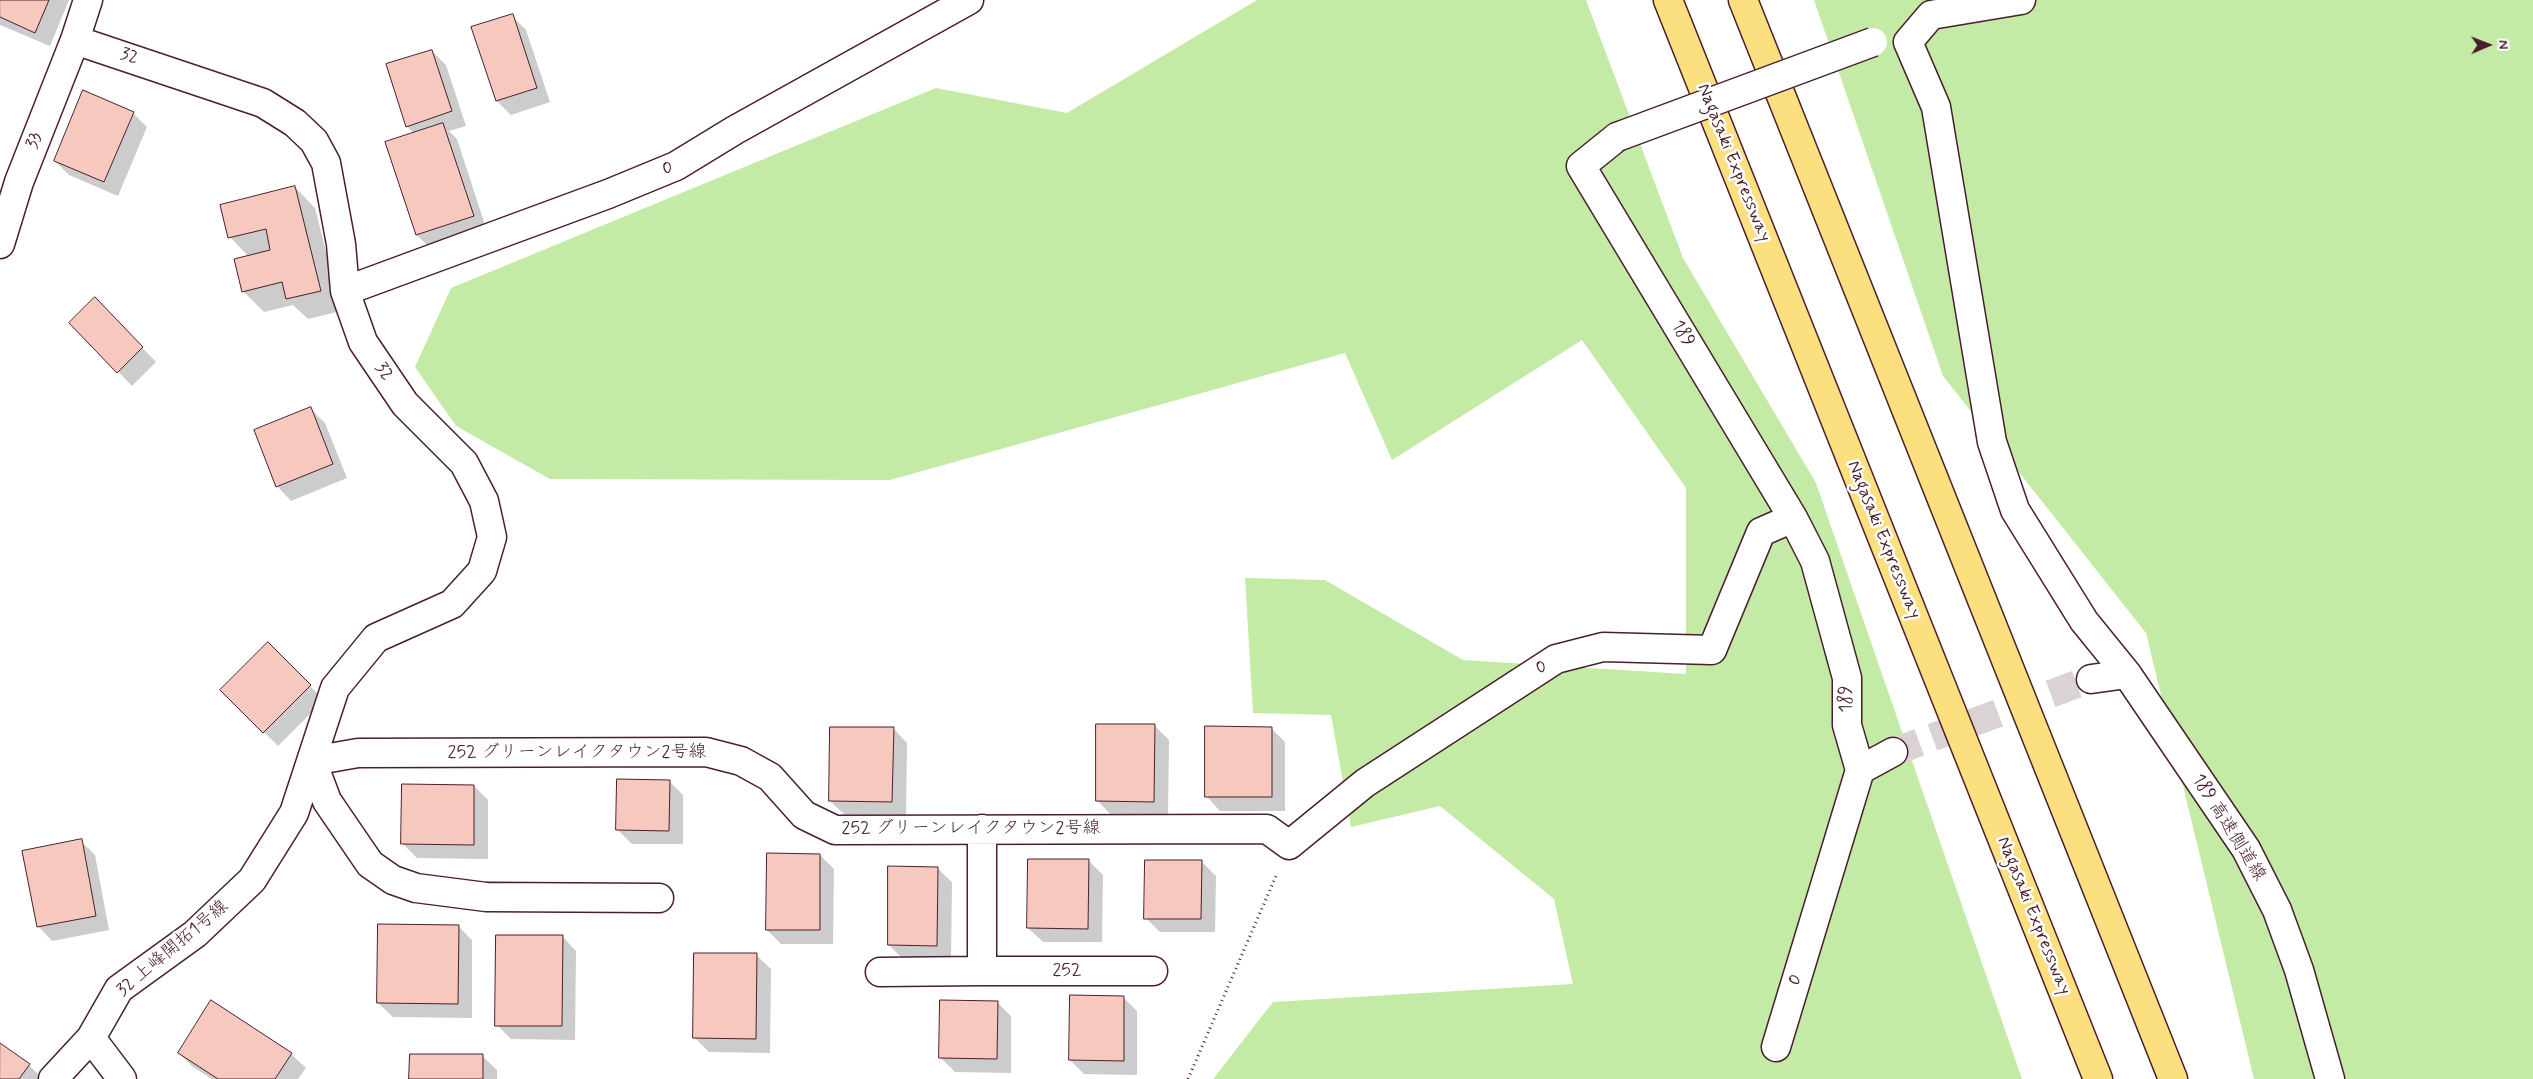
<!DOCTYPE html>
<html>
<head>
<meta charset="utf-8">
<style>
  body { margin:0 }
  #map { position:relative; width:2533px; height:1079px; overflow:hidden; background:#fff; font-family:Mynerve,sans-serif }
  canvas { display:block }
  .north { position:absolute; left:2463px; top:20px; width:50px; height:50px; -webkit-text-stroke:4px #fff; paint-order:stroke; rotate:89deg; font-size:14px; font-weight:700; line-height:20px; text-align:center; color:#4a1f2b }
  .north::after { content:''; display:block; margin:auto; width:18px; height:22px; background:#4a1f2b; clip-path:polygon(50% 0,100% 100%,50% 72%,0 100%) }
</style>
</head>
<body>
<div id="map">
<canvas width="2533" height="1079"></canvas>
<div class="north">N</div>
</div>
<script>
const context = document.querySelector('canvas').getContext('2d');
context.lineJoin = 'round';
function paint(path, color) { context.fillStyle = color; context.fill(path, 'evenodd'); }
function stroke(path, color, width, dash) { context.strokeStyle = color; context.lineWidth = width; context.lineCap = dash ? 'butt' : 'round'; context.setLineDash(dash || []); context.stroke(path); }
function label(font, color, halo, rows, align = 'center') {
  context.font = font + ' Mynerve,"Klee One",sans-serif'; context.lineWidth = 5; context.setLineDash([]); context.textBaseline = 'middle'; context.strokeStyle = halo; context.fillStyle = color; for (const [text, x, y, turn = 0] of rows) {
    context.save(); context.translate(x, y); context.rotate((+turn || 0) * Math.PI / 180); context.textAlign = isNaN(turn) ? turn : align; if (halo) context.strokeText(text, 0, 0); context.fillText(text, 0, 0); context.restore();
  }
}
const green = new Path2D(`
  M1257,0H1586L1683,258L1816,483L2022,1079H1213L1273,1002L1573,984L1554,899L1440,806L1351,827L1331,715L1253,713L1245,578L1325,580L1463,660L1686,674V488L1582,340L1392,460L1345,353L890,480L550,479L456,426L415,367L451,288L936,88L1067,113Z
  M1814,0H2533V1079H2254L2146,633L1943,376Z`);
const shadow = new Path2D(`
  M0,0H69L50,46L0,25Z
  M512,16L526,30L550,102L511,115L497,101L473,28Z
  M432,51L446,65L466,126L449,131L457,139L487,231L431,249L417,235L414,134L407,126Z
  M133,113L147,127L118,196L69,175L55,161Z
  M295,187L315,208L341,311L308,319L293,305L264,312L243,291L249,257L230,237Z
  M95,299L156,362L132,386L71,323Z
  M311,409L325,423L347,478L291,501L277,486Z
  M268,644L324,700L278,746L222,690Z
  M1155,726L1169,740L1168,815H1111L1097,800Z
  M893,728L907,743L906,815H845L830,801Z
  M1271,728L1285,742V811H1220L1206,796Z
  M669,781L683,795V844H632L618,830Z
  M474,786L488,800V859L417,858L403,844Z
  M81,841L95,855L109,930L52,941L38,926Z
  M820,855L834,869L833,944H781L767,930Z
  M1089,861L1103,875L1102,942H1043L1028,928Z
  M1201,861L1216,876L1215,932H1160L1146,918Z
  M937,868L952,882L951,960L903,959L889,945Z
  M458,926L472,940V1018L393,1017L378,1003Z
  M562,936L576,951L575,1040L511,1039L497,1025Z
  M756,955L771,969L770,1053L709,1052L695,1038Z
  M1123,997L1137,1011V1075L1084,1074L1070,1060Z
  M212,1002L291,1054L306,1068L298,1079H212L193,1067L179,1053Z
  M997,1002L1011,1016V1073L955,1072L941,1058Z
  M0,1045L29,1065L43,1079H0Z
  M482,1056L497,1070V1079H410Z`);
const building = new Path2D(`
  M0,0H49L35,33L0,17Z
  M513,14L537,88L496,101L471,27Z
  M432,50L452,111L406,127L386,64Z
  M83,90L134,112L104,182L54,161Z
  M443,123L474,216L416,235L385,142Z
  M295,186L321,291L286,299L282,282L242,292L234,259L270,250L266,229L228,238L220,205Z
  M95,297L143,347L117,373L69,323Z
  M311,407L333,464L276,487L254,430Z
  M268,642L311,685L263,733L220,690Z
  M1096,724H1155L1154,802L1096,801Z
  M1205,726L1272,727V797H1205Z
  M830,727H894L892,802L829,801Z
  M617,779L670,780L669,831L616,830Z
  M402,784L474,785V845L401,844Z
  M82,839L96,916L37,927L22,851Z
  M767,853L820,854V930H766Z
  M1028,859H1089L1088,929L1027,928Z
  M1145,860H1202L1201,919H1144Z
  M888,866L938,867L937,946L888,945Z
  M378,924L459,925L458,1004L377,1003Z
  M496,935H563L562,1026H495Z
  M694,953H757L756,1039L693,1038Z
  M1070,995L1124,996V1061L1069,1060Z
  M211,1000L292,1053L275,1079H218L178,1053Z
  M940,1000L998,1001L997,1059L939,1058Z
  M0,1043L30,1064L19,1079H0Z
  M410,1054H483V1079H409Z`);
const minorTunnel = new Path2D(`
  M1893,752L2091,679`);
const path = new Path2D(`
  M1188,1079L1276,876`);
const minor = new Path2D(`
  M1908,42L1936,107L1992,442L2015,510L2084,621L2127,674L2246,849L2277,910L2299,970L2330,1079
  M1908,42L1931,15L2021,0
  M1617,137L1581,166L1793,518L1815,561L1847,678V725L1860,770
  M0,244L19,182L75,40L88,0
  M345,291L608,194L676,166L735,130L969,0
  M2091,679L2127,674
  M312,761L358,753L706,752L741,761L770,777L804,815L835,830L1267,829L1289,845L1365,783L1556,659L1603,647L1712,650L1761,532L1793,518
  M312,761L327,801L370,864L393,880L416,888L486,897L659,898
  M1860,770L1893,752
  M982,829V971H1153
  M880,972L982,971
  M91,1038L122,1079
  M1776,1047L1860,770
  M53,1079L91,1038L119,989L195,934L252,880L294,813L335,688L376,638L452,604L482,571L492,537L484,501L464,463L405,404L363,342L345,291L341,244L326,163L314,141L295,123L263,103L75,40`);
const highway = new Path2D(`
  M1668,0L2098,1079
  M1743,0L2173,1079`);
const minorBridge = new Path2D(`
  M1617,137L1873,42`);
const streetNames = [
  ["32",129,57,18],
  ["33",35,141,-69],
  ["Nagasaki Expressway",1733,163,68],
  ["0",668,169,-24],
  ["189",1682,334,59],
  ["32",383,372,56],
  ["Nagasaki Expressway",1883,540,68],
  ["0",1542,668,-33],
  ["189",1847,699,-91],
  ["252 グリーンレイクタウン2号線",577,753],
  ["189 高速側道線",2228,828,58],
  ["252 グリーンレイクタウン2号線",971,829],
  ["Nagasaki Expressway",2033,916,68],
  ["32 上峰開拓1号線",173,949,-40],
  ["252",1067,971],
  ["0",1796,980,-73]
];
paint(green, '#c3eba6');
paint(shadow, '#0003');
paint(building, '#f7c8be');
stroke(building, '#4a1f2b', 1);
stroke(minorTunnel, '#dbd2d5', 28, [28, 14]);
stroke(minor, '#4a1f2b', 31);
stroke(highway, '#4a1f2b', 31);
stroke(path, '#4a1f2b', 3, [1, 4]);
stroke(minor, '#fff', 28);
stroke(highway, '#fce080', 28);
stroke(minorBridge, '#4a1f2b', 31, []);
stroke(minorBridge, '#fff', 28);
label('18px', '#4a1f2b', '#fff', streetNames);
</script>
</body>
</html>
